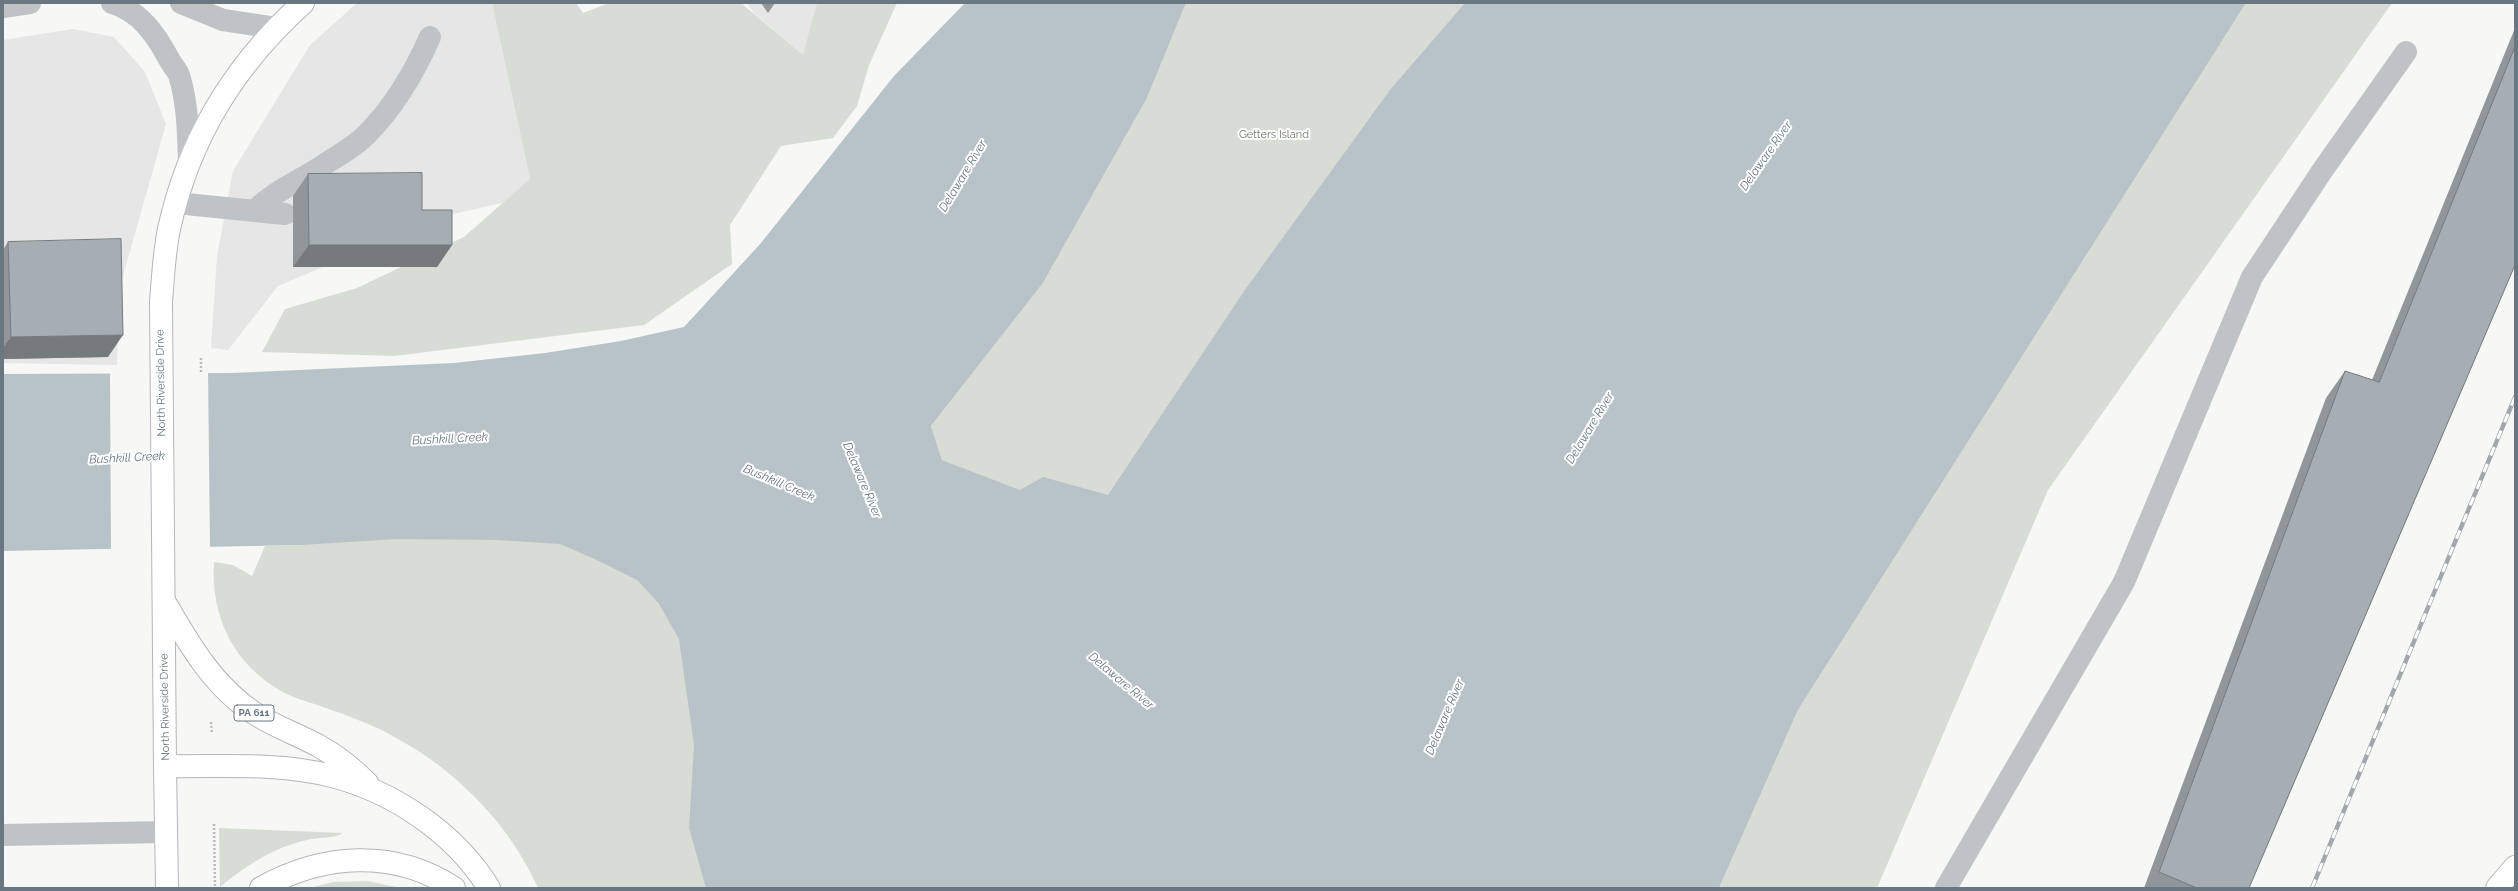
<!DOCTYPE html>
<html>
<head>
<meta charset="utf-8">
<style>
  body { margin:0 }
  #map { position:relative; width:2518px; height:891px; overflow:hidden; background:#f7f7f5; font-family:Raleway,sans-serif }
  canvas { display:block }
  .frame { position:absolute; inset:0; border:4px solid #697783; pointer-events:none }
</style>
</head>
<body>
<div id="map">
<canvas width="2518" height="891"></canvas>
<div class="frame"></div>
</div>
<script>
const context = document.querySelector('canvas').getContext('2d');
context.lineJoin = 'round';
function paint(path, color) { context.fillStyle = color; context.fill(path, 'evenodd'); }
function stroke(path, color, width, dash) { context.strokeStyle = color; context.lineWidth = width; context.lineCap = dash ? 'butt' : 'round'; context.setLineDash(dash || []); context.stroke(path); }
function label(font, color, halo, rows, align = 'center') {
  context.font = font + ' Raleway,sans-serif'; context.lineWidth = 4; context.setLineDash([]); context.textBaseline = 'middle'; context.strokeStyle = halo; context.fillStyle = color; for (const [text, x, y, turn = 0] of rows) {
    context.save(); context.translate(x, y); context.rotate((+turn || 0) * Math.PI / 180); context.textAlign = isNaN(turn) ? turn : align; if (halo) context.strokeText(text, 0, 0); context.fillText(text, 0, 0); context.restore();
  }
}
const built = new Path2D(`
  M357,3H492L530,179L506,202L440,217L278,286L228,350L211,348L217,256L233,171L310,45Z
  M747,3H817L804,56L754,13Z
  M73,29L114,37L145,72L166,124L119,290L117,365L3,363V40Z`);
const green = new Path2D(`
  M492,3H576L583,13L609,3H741L803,55L817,3H897L869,65L857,106L833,138L781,146L730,225L732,264L644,325L394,356L262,352L285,309L357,288L464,237L530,179Z
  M1186,3H1541L1151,556L1021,491L942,460L931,426L1043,283L1147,98Z
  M2246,3H2392L2048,490L1877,888H1719L1798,710Z
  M507,505L637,580L659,604L680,639L791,888H538C510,825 458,772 398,739C374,725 349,716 323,707C310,702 295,699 283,692C235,666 210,617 214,562L233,565L252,576L265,546L301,545Z
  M219,828L343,833C334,839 318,837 307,840C274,847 245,866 220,887Z
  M367,881L401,888H310L333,882Z`);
const water = new Path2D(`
  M965,3H1186L1147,98L1043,283L931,426L942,460L1020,490L1043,477L1108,495L1247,287L1390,90L1465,3H2246L1798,710L1719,888H706L689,828L694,745L679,639L659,604L637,580L599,561L560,544L497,540L397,539L301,545L3,551V374L232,373L454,363L545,353L621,341L684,327L761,243L894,76Z`);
const pier = new Path2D(`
  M208,370L210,549L111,551L110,371Z`);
const path = new Path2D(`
  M201,372V358
  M211,722L212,733
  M214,824L215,887`);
const minor = new Path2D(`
  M112,3C140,11 156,35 169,59C172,65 177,70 179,75C188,104 188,134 189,164
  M181,3L223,20L276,28
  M3,7L30,3
  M176,203L285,214
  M254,211C277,189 300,181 325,164C339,155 356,146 367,134C395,106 414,73 430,37
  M3,835L166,832
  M1946,888L2124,582L2252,277L2322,171L2406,52`);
const major = new Path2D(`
  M165,766L161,302C163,278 164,253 169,229C189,138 234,65 303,3
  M2497,888L2515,867`);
const highway = new Path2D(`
  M164,601C189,644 213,687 257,715C276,727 299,735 319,746C337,756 353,769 367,783
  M167,888L165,766C220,767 279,762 332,776C394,792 455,833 489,888
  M261,888C322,854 393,848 454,888`);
const rail = new Path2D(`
  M2312,888L2515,397`);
const wall = new Path2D(`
  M761,3H775L768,13Z
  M2515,28V265L2249,888H2144L2326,398L2345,371L2372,380Z
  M308,174L422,210L452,245L437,267H293V196Z
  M8,242L108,357L3,359V250Z`);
const shadedWall = new Path2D(`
  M309,245H452L437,267H293Z
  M123,335L108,357L3,359V348L11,337Z`);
const building = new Path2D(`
  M2515,47V265L2249,888H2197L2159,872L2345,371L2379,382Z
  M422,173V210H452V245H309L308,174Z
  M121,239L123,335L11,337L8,242Z`);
const shields = [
  [254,713,40]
];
const shieldNames = [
  ["PA 611",254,713]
];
const parkNames = [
  ["Getters Island",1274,135]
];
const streetNames = [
  ["North Riverside Drive",161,383,-91],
  ["North Riverside Drive",165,707,-91]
];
const waterNames = [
  ["Delaware River",1766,156,-55],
  ["Delaware River",963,176,-59],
  ["Delaware River",1590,428,-59],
  ["Bushkill Creek",450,439,-3],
  ["Bushkill Creek",127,458,-3],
  ["Delaware River",862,480,67],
  ["Bushkill Creek",779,483,23],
  ["Delaware River",1121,681,40],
  ["Delaware River",1445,717,-67]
];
paint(built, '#e5e6e5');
paint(green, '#d7dcd4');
paint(water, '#b8c3c7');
paint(pier, '#f7f7f5');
stroke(major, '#b2b7ba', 24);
stroke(highway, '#b2b6b9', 24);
stroke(path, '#b9bcbe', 2.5, [2, 2]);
stroke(minor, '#bfc3c6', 22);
stroke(major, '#fff', 22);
stroke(highway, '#fff', 22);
stroke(rail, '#a1a7ac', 4.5);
stroke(rail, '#fff', 3, [9]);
paint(wall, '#90969a');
paint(shadedWall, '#757a7d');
paint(building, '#a7aeb3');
stroke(building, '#757a7d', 1);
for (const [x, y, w] of shields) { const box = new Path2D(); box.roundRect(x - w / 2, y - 8, w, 16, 3); context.fillStyle = '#fff'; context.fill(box); stroke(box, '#697783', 1); }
label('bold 10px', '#697783', null, shieldNames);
label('11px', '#6b7b67', '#fff', parkNames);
label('11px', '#697783', '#fff', streetNames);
label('italic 12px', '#64777f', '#fff', waterNames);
</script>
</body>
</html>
